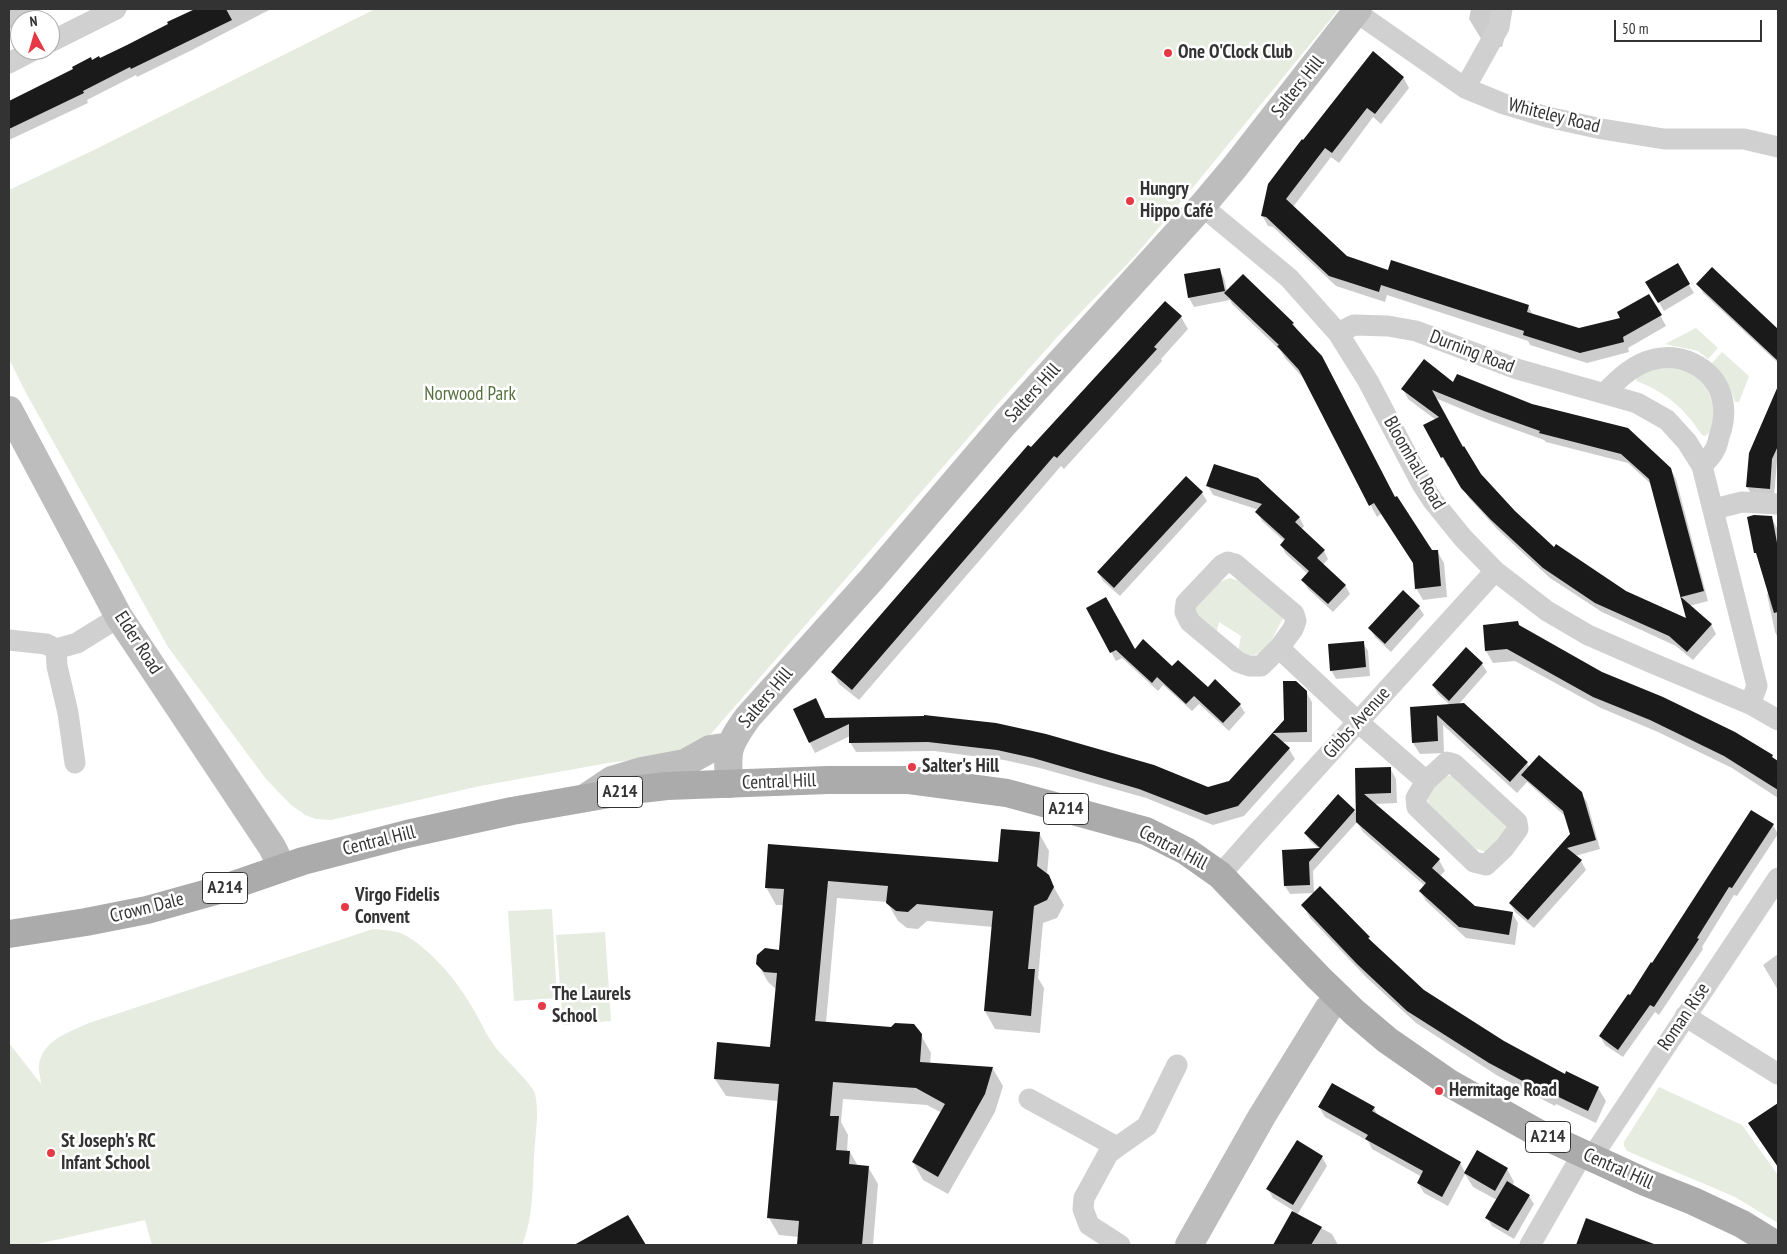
<!DOCTYPE html>
<html>
<head>
<meta charset="utf-8">
<style>
  body { margin:0 }
  #map { position:relative; width:1787px; height:1254px; overflow:hidden; background:#fff; font-family:"PT Sans Narrow",sans-serif }
  canvas { display:block }
  .frame { position:absolute; inset:0; border:10px solid #333; pointer-events:none }
  .north { position:absolute; left:10px; top:10px; width:50px; height:50px; box-sizing:border-box; background:#fff; border:1px solid #adadad; border-radius:50%; rotate:354deg; font-size:14px; font-weight:700; line-height:20px; text-align:center; color:#333 }
  .north::after { content:''; display:block; margin:auto; width:18px; height:22px; background:#e63946; clip-path:polygon(50% 0,100% 100%,50% 72%,0 100%) }
  .scale { position:absolute; left:1614px; top:20px; width:148px; height:22px; box-sizing:border-box; border:2px solid #333; border-top:0; padding-left:6px; font-size:15px; line-height:18px; white-space:nowrap; color:#333; -webkit-text-stroke:4px #fff; paint-order:stroke }
</style>
</head>
<body>
<div id="map">
<canvas width="1787" height="1254"></canvas>
<div class="frame"></div>
<div class="north">N</div>
<div class="scale">50 m</div>
</div>
<script>
const context = document.querySelector('canvas').getContext('2d');
context.lineJoin = 'round';
function paint(path, color) { context.fillStyle = color; context.fill(path, 'evenodd'); }
function stroke(path, color, width, dash) { context.strokeStyle = color; context.lineWidth = width; context.lineCap = dash ? 'butt' : 'round'; context.setLineDash(dash || []); context.stroke(path); }
function label(font, color, halo, rows, align = 'center') {
  context.font = font + ' "PT Sans Narrow",sans-serif'; context.lineWidth = 5; context.setLineDash([]); context.textBaseline = 'middle'; context.strokeStyle = halo; context.fillStyle = color; for (const [text, x, y, turn = 0] of rows) {
    context.save(); context.translate(x, y); context.rotate((+turn || 0) * Math.PI / 180); context.textAlign = isNaN(turn) ? turn : align; if (halo) context.strokeText(text, 0, 0); context.fillText(text, 0, 0); context.restore();
  }
}
const green = new Path2D(`
  M375,9H1339L1195,185L1134,257L1060,334L995,407L710,735L678,754L608,763L480,786L331,820L316,819L305,815L290,804L266,779L168,647L26,393L9,359V190L94,150Z
  M1696,328L1718,348L1708,359L1698,351L1665,344Z
  M1722,352L1749,376L1739,402H1735C1730,386 1724,375 1712,363Z
  M1669,365C1677,368 1688,370 1695,375C1710,385 1725,424 1705,436L1702,435C1686,410 1665,391 1636,381L1639,374Z
  M1230,578L1246,583L1283,614V619C1271,638 1266,664 1238,652L1241,636L1219,622L1216,635L1204,627L1192,604L1217,583Z
  M1454,775L1508,827L1487,852L1476,849L1430,809L1427,799L1428,792L1447,776Z
  M552,909L557,998L514,1001L508,911Z
  M373,929C383,930 394,930 403,934C429,948 454,977 469,1002C479,1017 485,1034 496,1048C504,1058 533,1085 535,1094C539,1110 536,1128 535,1144C532,1176 535,1215 522,1245H152L145,1220L33,1245H9V1043L41,1084C41,1078 38,1071 39,1065C42,1040 70,1032 89,1023Z
  M605,932L611,1021L563,1025L556,935Z
  M1659,1087L1742,1125L1778,1175V1223L1735,1197L1627,1151L1624,1146V1142Z`);
const shadow = new Path2D(`
  M9,9H39L30,13V15L24,18L25,20H20V23L9,29Z
  M197,9H271L192,50L137,77L136,75L87,100L88,103L9,140V101L92,61L100,60L170,25L169,22Z
  M1471,9H1512L1502,47L1485,45L1469,19Z
  M1403,77L1409,88L1381,124L1373,117L1339,163L1331,157L1293,207L1346,257L1389,271L1528,306L1533,315L1579,329L1622,318L1649,295L1666,326L1628,348L1629,352L1587,363L1530,345L1528,341L1387,295L1385,302L1336,286L1273,227L1268,226L1262,215L1269,185Z
  M1677,265L1694,293L1664,311L1647,282Z
  M1219,269L1224,278L1227,291L1293,323L1395,499L1432,552L1437,551L1444,563L1447,597L1423,600L1416,588L1414,564L1381,514L1377,517L1305,380L1285,358L1281,351L1232,304L1230,300L1194,307L1189,298L1185,275Z
  M1698,284L1752,306L1778,331V363L1703,293Z
  M1165,302L1181,317L1188,329L1161,359L1162,361L1064,469L1061,466L859,700L839,684L833,672L1031,449Z
  M1454,384L1670,468L1676,479L1708,601L1689,606L1711,624L1716,634L1693,660L1676,646L1602,612L1550,578L1497,529L1469,498L1449,466L1448,467L1425,426L1436,420L1408,399L1403,389ZM1435,398L1491,421L1544,440L1546,442L1628,463L1652,485L1688,620L1626,593L1554,549L1514,512L1480,474L1463,449Z
  M1777,394L1778,449L1774,497L1752,495L1747,487Z
  M1215,466L1299,517L1304,526L1301,530L1324,551L1328,559L1323,565L1345,585L1350,594L1333,612L1308,589L1303,580L1308,574L1286,554L1281,545L1285,542L1262,521L1257,512L1259,510L1213,495L1208,486Z
  M1202,493L1207,501L1120,596L1103,581L1098,572Z
  M1771,517L1777,528L1778,535V638L1775,632L1767,594L1770,593L1760,560L1756,553Z
  M1403,592L1419,607L1424,615L1391,652L1375,637L1370,628Z
  M1087,608L1135,651L1172,667L1208,689L1240,705L1245,713L1229,731L1199,704L1192,711L1163,685L1158,691L1122,658L1116,661Z
  M1518,623L1521,628L1602,673L1735,733L1778,762V798L1732,768L1658,732L1601,708L1515,661L1493,663L1486,651L1484,626Z
  M1363,643L1368,651L1370,676L1336,679L1331,670Z
  M1482,664L1487,672L1458,705L1527,763L1530,768L1581,793L1587,802L1600,849L1575,856L1581,861L1586,870L1534,928L1515,912L1510,903L1571,834L1566,817L1527,782L1517,793L1443,725L1444,753L1420,754L1413,743L1411,708L1451,706L1438,694L1433,685Z
  M1306,692L1312,702V742H1282L1289,749L1295,759L1244,816L1213,825L1146,798L1040,768L1004,760L934,751L856,752L850,742V736L815,753L810,743L816,699L826,719L925,717L1208,788L1230,782L1285,721Z
  M1390,768L1396,779L1397,803L1374,804L1439,860L1445,871L1440,876L1474,907L1512,913L1518,923L1515,945L1466,938L1426,901L1420,891L1425,886L1363,832L1357,822L1313,871L1314,893L1290,894L1285,886L1319,849L1310,841L1305,833L1338,796L1354,811L1357,815L1356,769Z
  M1773,825L1778,834L1737,896L1734,895L1702,947L1703,949L1659,1015L1655,1012L1623,1057L1605,1045L1600,1036L1630,997Z
  M1039,833L1049,851L1047,875L1064,905L1057,918L1043,923L1038,978L1044,988L1040,1033L995,1029L985,1011L993,927L927,921L918,929L907,928L898,921L887,902L837,898L826,1023L921,1035L931,1053L930,1064L993,1069L1003,1086L995,1112L948,1194L923,1180L913,1162L942,1113L927,1105L843,1099L841,1122L848,1135L847,1152H850L858,1166L868,1167L878,1184L873,1245H799V1237L779,1235L769,1218L778,1101L726,1096L715,1079L771,1048L776,989L768,982L758,964L780,951L784,905H776L766,887L1000,863Z
  M1320,888L1369,938L1372,943L1423,991L1503,1042L1566,1075L1598,1088L1606,1101L1596,1123L1556,1104L1555,1106L1498,1076L1416,1023L1366,977L1310,918L1303,905Z
  M1778,954V990L1763,965Z
  M1778,1104V1167L1750,1123Z
  M1319,1107L1374,1108L1378,1116L1460,1163L1465,1172L1507,1169L1514,1182L1512,1186L1529,1196L1534,1204L1514,1239L1492,1226L1487,1218L1497,1200L1473,1187L1465,1174L1448,1206L1424,1193L1418,1183L1422,1177L1372,1149L1368,1141L1325,1117Z
  M1322,1157L1327,1166L1297,1215L1332,1234L1338,1245H1275L1294,1211L1273,1198L1268,1189Z
  M628,1216L644,1245H587L585,1241Z
  M1587,1220L1655,1245H1577Z`);
const building = new Path2D(`
  M195,9H226L232,20L131,69L130,67L83,91L84,93L9,129V101L73,69L72,67L91,57L92,60L99,56L100,58L127,45L168,24L167,22Z
  M1373,51L1404,77L1375,114L1367,108L1332,153L1325,148L1286,199L1347,256L1388,270L1391,260L1529,305L1527,312L1579,328L1620,318L1617,312L1649,294L1662,315L1623,337L1624,342L1580,353L1523,335L1524,331L1381,285L1379,292L1329,276L1266,217L1261,216L1268,184L1302,139L1303,140Z
  M1678,263L1690,284L1658,303L1645,282Z
  M1712,267L1778,329V361L1696,284Z
  M1220,268L1225,291L1188,298L1184,274Z
  M1243,274L1294,323L1292,324L1322,356L1395,497L1397,496L1432,550H1438L1441,586L1415,589L1413,563L1374,503L1369,506L1299,370L1277,346L1279,345L1224,293Z
  M1165,301L1182,316L1154,347L1157,349L1057,458L1054,456L852,690L831,672L1028,445L1031,447Z
  M1424,359L1453,382L1457,374L1532,404L1628,428L1671,468L1704,591L1681,597L1712,624L1687,652L1669,636L1595,603L1543,568L1490,519L1461,488L1443,457L1441,458L1423,425L1439,417L1401,389ZM1432,390L1484,411L1540,431L1539,433L1621,454L1649,479L1686,618L1626,591L1556,544L1554,547L1515,511L1481,474L1464,446L1463,447Z
  M1778,386V446L1772,459L1770,489L1746,487L1749,453Z
  M1214,464L1258,478L1300,517L1295,522L1325,550L1317,558L1346,585L1328,604L1301,580L1309,571L1280,545L1285,539L1255,512L1262,504L1206,486Z
  M1186,476L1203,492L1114,588L1097,572Z
  M1754,515L1772,516L1778,548V612L1774,613L1756,553H1754L1747,517Z
  M1403,590L1420,606L1385,644L1368,628Z
  M1106,597L1135,649L1143,639L1172,666L1178,660L1208,687L1215,679L1241,704L1223,723L1194,696L1186,704L1157,677L1152,683L1116,650L1110,653L1086,608Z
  M1518,621L1519,625L1602,672L1663,697L1735,732L1773,755L1772,757L1778,761V790L1724,756L1650,720L1593,697L1507,649L1485,651L1483,625Z
  M1364,641L1366,667L1330,671L1328,644Z
  M1466,647L1483,663L1449,701L1432,685Z
  M1283,681H1296L1307,691V732L1273,733L1290,748L1238,806L1206,815L1139,789L1033,758L997,750L928,742L849,743V724L809,743L793,709L816,698L825,718L924,716V715L996,723L1046,734L1154,765L1208,787L1229,781L1284,720Z
  M1464,703L1528,762L1510,782L1437,715L1438,741L1412,743L1410,707Z
  M1539,755L1582,792L1596,840L1567,848L1582,860L1528,920L1509,903L1570,834L1563,811L1521,775Z
  M1391,767V793L1364,794L1440,859L1432,868L1475,906L1513,912L1509,935L1459,927L1419,891L1426,883L1356,822L1355,768Z
  M1338,794L1355,810L1309,862L1310,885L1284,886L1282,850L1320,848L1304,833Z
  M1751,810L1774,824L1732,888L1729,887L1697,938L1699,939L1654,1007L1650,1005L1618,1050L1599,1036L1628,994L1630,995L1651,962L1652,963Z
  M1001,829L1040,832L1037,866L1049,875L1054,887L1047,900L1034,906L1028,969H1035L1031,1016L984,1011L993,911L917,904L908,912L896,911L886,903L888,886L828,881L815,1021L891,1027L895,1023L914,1024L922,1034L920,1062L993,1067L985,1094L938,1177L912,1162L945,1104L916,1088L833,1082L830,1116H839L836,1150L850,1151L849,1164L869,1166L862,1245H797L799,1221L767,1218L779,1084L714,1079L717,1042L770,1047L777,973L764,972L756,964L757,955L765,948L779,950L784,889L765,888L768,844L998,862Z
  M1320,886L1370,937L1368,938L1424,990L1504,1041L1565,1074L1566,1071L1599,1087L1588,1111L1548,1092L1547,1094L1489,1063L1407,1011L1357,964L1301,905Z
  M1332,1083L1375,1107L1372,1111L1461,1162L1442,1197L1417,1183L1423,1171L1365,1139L1368,1135L1318,1107Z
  M1778,1103V1167L1748,1123Z
  M1297,1140L1323,1156L1293,1205L1266,1189Z
  M1477,1150L1508,1168L1495,1191L1464,1173Z
  M1507,1181L1530,1195L1508,1231L1485,1218Z
  M1292,1211L1322,1227L1311,1245H1273Z
  M628,1215L646,1245H574Z
  M1586,1218L1654,1244V1245H1576Z`);
const street = new Path2D(`
  M1356,12L1465,88L1504,104L1547,117L1602,129L1664,139H1744L1778,147
  M50,42L116,9
  M9,63L34,50
  M1465,88L1499,27L1502,9
  M1202,206L1289,278L1338,333L1368,381L1422,484L1433,501L1463,538L1495,571L1547,611L1588,635L1652,663L1750,704L1778,720
  M1338,333L1354,325L1388,326L1416,331L1517,369L1637,403L1667,420L1687,442L1702,466L1757,686L1750,704
  M1605,393C1619,378 1635,363 1655,359C1668,356 1680,357 1692,363C1722,377 1730,407 1719,437C1718,442 1717,447 1714,451C1711,457 1706,461 1702,466
  M1714,509L1742,502L1778,504
  M9,640L46,644L56,649L77,643L119,617
  M1279,648L1293,629L1296,621L1294,614L1235,564L1228,562L1222,565L1186,603L1185,612L1190,622L1238,662L1249,666H1261L1279,648L1358,722L1426,781L1447,762L1454,764L1517,822L1518,829L1504,848L1486,865L1474,862L1417,807L1416,798L1426,781
  M56,649L57,666L68,713L75,763
  M1220,875L1257,833L1495,571
  M1685,1016L1778,1074
  M1029,1099L1117,1147L1108,1154L1084,1198L1083,1209L1089,1225L1120,1245
  M1117,1147L1147,1126L1177,1065
  M1592,1157L1778,878
  M1530,1245L1583,1153`);
const secondary = new Path2D(`
  M9,410L119,617L272,847L282,867
  M729,784C727,750 727,746 748,717L871,580L1005,423L1202,206L1234,168L1358,9
  M588,796L612,780L642,771L685,763L710,749L730,746
  M1189,1245L1262,1116L1328,1009L1339,998`);
const primary = new Path2D(`
  M9,934L86,922L147,910L219,890L303,861L407,834L512,811L632,790L667,786L828,780H909L1007,793L1146,831L1186,851L1220,875L1318,977L1354,1012L1387,1040L1449,1083L1536,1132L1645,1182L1693,1201L1742,1224L1776,1245`);
const markers = [
  [1168,53,5,"#e63946"],
  [1130,201,5,"#e63946"],
  [912,767,5,"#e63946"],
  [345,907,5,"#e63946"],
  [542,1006,5,"#e63946"],
  [1439,1091,5,"#e63946"],
  [51,1153,5,"#e63946"]
];
const shields = [
  [620,792,45],
  [1066,809,45],
  [225,888,45],
  [1548,1137,45]
];
const shieldNames = [
  ["A214",620,792],
  ["A214",1066,809],
  ["A214",225,888],
  ["A214",1548,1137]
];
const poiNames = [
  ["One O'Clock Club",1178,53],
  ["Hungry",1140,190],
  ["Hippo Café",1140,212],
  ["Salter's Hill",922,767],
  ["Virgo Fidelis",355,896],
  ["Convent",355,918],
  ["The Laurels",552,995],
  ["School",552,1017],
  ["Hermitage Road",1449,1091],
  ["St Joseph's RC",61,1142],
  ["Infant School",61,1164]
];
const streetNames = [
  ["Salters Hill",1298,87,-52],
  ["Whiteley Road",1554,116,14],
  ["Durning Road",1472,352,21],
  ["Salters Hill",1033,393,-48],
  ["Bloomhall Road",1414,463,60],
  ["Elder Road",138,643,57],
  ["Salters Hill",766,698,-50],
  ["Gibbs Avenue",1357,723,-48],
  ["Central Hill",779,782,-2],
  ["Central Hill",379,841,-14],
  ["Central Hill",1173,848,28],
  ["Crown Dale",147,908,-14],
  ["Roman Rise",1684,1017,-56],
  ["Central Hill",1618,1169,24]
];
const parkNames = [
  ["Norwood Park",470,395]
];
paint(green, '#e6ecdf');
paint(shadow, '#0003');
paint(building, '#1a1a1a');
stroke(street, '#d0d0d0', 21);
stroke(secondary, '#bdbdbd', 28);
stroke(primary, '#ababab', 28);
for (const [x, y, r, color] of markers) { const dot = new Path2D(); dot.arc(x, y, r, 0, 2 * Math.PI); context.fillStyle = color; context.fill(dot); stroke(dot, '#fff', 2); }
for (const [x, y, w] of shields) { const box = new Path2D(); box.roundRect(x - w / 2, y - 15.5, w, 31, 4); context.fillStyle = '#fff'; context.fill(box); stroke(box, '#333', 1); }
label('bold 18px', '#333', null, shieldNames);
label('bold 19px', '#333', '#fff', poiNames, 'left');
label('19px', '#333', '#fff', streetNames);
label('19px', '#56703f', '#fff', parkNames);
</script>
</body>
</html>
